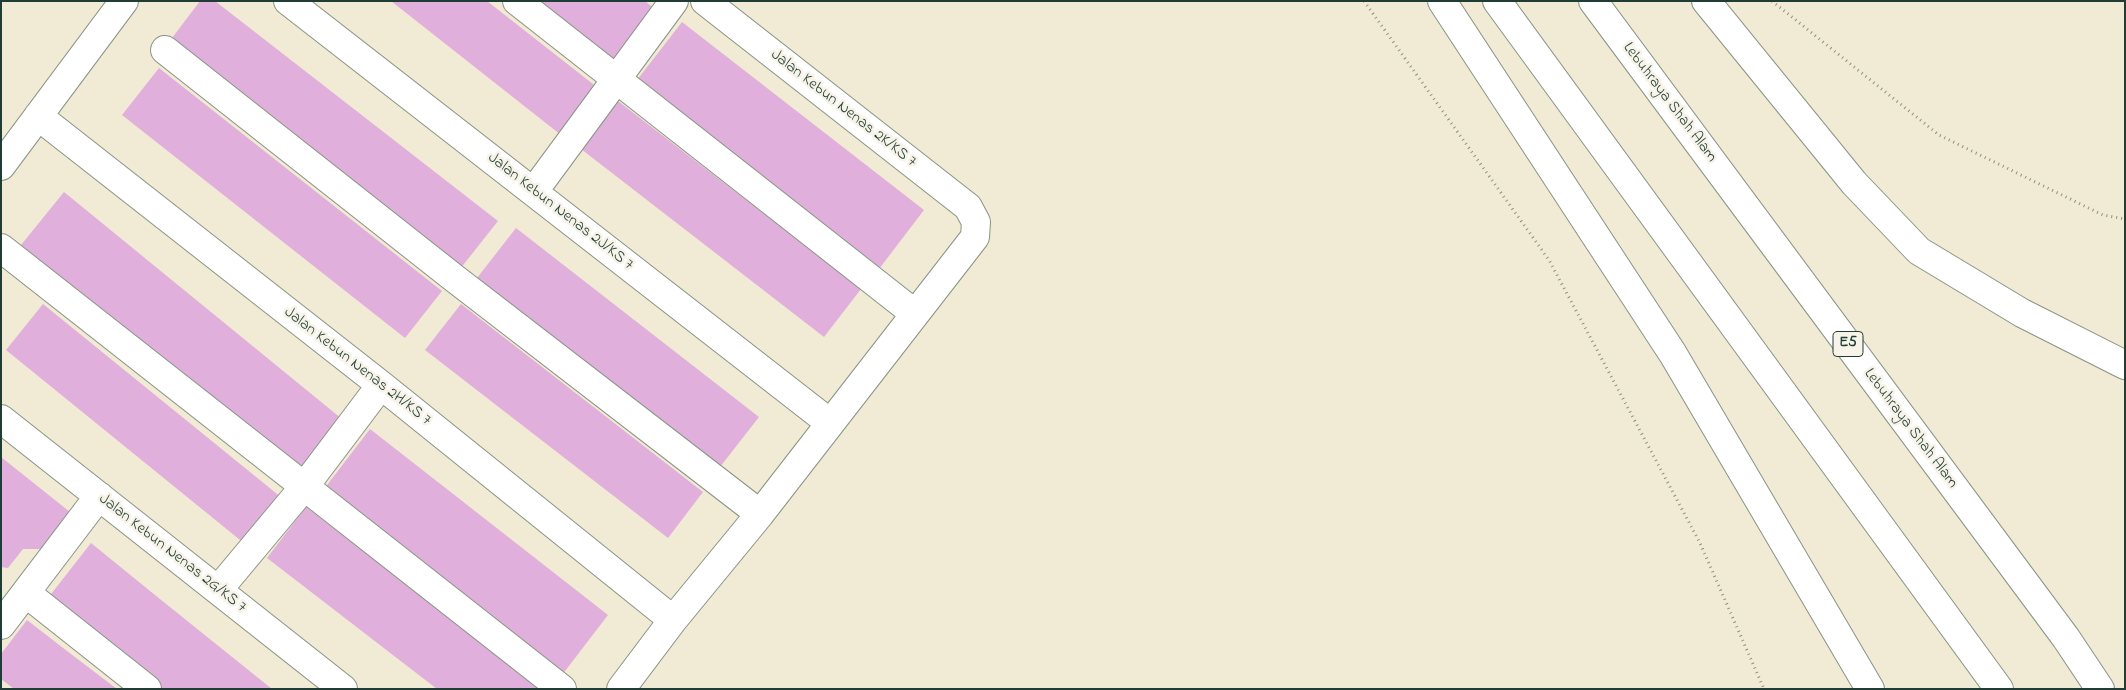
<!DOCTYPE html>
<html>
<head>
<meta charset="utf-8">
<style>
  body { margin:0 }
  #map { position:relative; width:2126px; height:690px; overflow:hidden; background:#f1ead4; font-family:"Indie Flower",sans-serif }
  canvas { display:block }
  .frame { position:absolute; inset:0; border:2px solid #1f3d34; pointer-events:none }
</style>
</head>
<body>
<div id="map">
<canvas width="2126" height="690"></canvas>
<div class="frame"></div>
</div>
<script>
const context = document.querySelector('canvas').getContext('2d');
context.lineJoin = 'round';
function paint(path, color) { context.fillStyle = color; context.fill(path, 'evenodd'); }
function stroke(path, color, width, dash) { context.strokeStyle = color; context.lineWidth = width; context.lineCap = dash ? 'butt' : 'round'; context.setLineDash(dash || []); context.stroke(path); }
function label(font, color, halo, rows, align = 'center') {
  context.font = font + ' "Indie Flower",sans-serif'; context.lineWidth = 5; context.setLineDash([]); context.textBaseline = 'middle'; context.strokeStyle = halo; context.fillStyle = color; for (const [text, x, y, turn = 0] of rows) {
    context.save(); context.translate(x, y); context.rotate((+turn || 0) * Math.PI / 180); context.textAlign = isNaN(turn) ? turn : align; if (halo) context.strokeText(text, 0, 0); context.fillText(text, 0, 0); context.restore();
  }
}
const building = new Path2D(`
  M200,1H215L498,221L460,269L169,42Z
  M391,1H487L598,88L561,135Z
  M533,1H645L657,11L614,66Z
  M682,22L924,210L879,269L637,80Z
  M159,68L442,291L405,338L122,115Z
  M618,101L861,289L824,337L581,149Z
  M64,192L342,419L299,472L21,245Z
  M516,228L759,417L720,467L477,278Z
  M43,304L282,498L245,544L6,350Z
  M461,304L703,492L668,538L425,350Z
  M370,429L608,615L562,675L324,489Z
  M1,457L75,516L49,549H23L8,568L1,567Z
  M306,507L426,599L543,689H437L267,558Z
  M91,543L150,591L272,689H162L48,598Z
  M27,620L67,651L117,689H14L1,679V654Z`);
const path = new Path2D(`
  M1364,1L1549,260L1700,543L1764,689
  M1772,1L1939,135L2103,215L2125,219`);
const minor = new Path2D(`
  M288,1L830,423
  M517,1L914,313
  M165,50L454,278L760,514
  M38,116L381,385L673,620
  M1,166L124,1
  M534,191L674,1
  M1,248L562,689
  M1,419L343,689
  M218,590L304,487L381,385
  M26,593L147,689
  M1,625L99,496
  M621,689L673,620L760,514L975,237L976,222L968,207L705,1`);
const highway = new Path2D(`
  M1442,1L1673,354L1870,689
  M1497,1L1999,689
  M1593,1L2066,638L2100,689
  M1706,1L1854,183L1919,251L2022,313L2125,365`);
const shields = [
  [1848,344,30]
];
const shieldNames = [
  ["E5",1848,344]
];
const streetNames = [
  ["Lebuhraya Shah Alam",1669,103,53],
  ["Jalan Kebun Nenas 2K/KS 7",843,109,38],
  ["Jalan Kebun Nenas 2J/KS 7",560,212,38],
  ["Jalan Kebun Nenas 2H/KS 7",357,367,38],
  ["Lebuhraya Shah Alam",1910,429,53],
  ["Jalan Kebun Nenas 2G/KS 7",172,554,38]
];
paint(building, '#e1afdc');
stroke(minor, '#889484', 30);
stroke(highway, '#889484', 30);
stroke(path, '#889484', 3, [1, 4]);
stroke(minor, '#fff', 28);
stroke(highway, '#fff', 28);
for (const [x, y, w] of shields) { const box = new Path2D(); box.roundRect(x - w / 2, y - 12.5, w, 25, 4); context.fillStyle = '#f7f3e8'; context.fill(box); stroke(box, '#1f3d34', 1); }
label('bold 15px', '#1f3d34', null, shieldNames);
label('16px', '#1f3d34', '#f7f3e8', streetNames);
</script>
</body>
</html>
